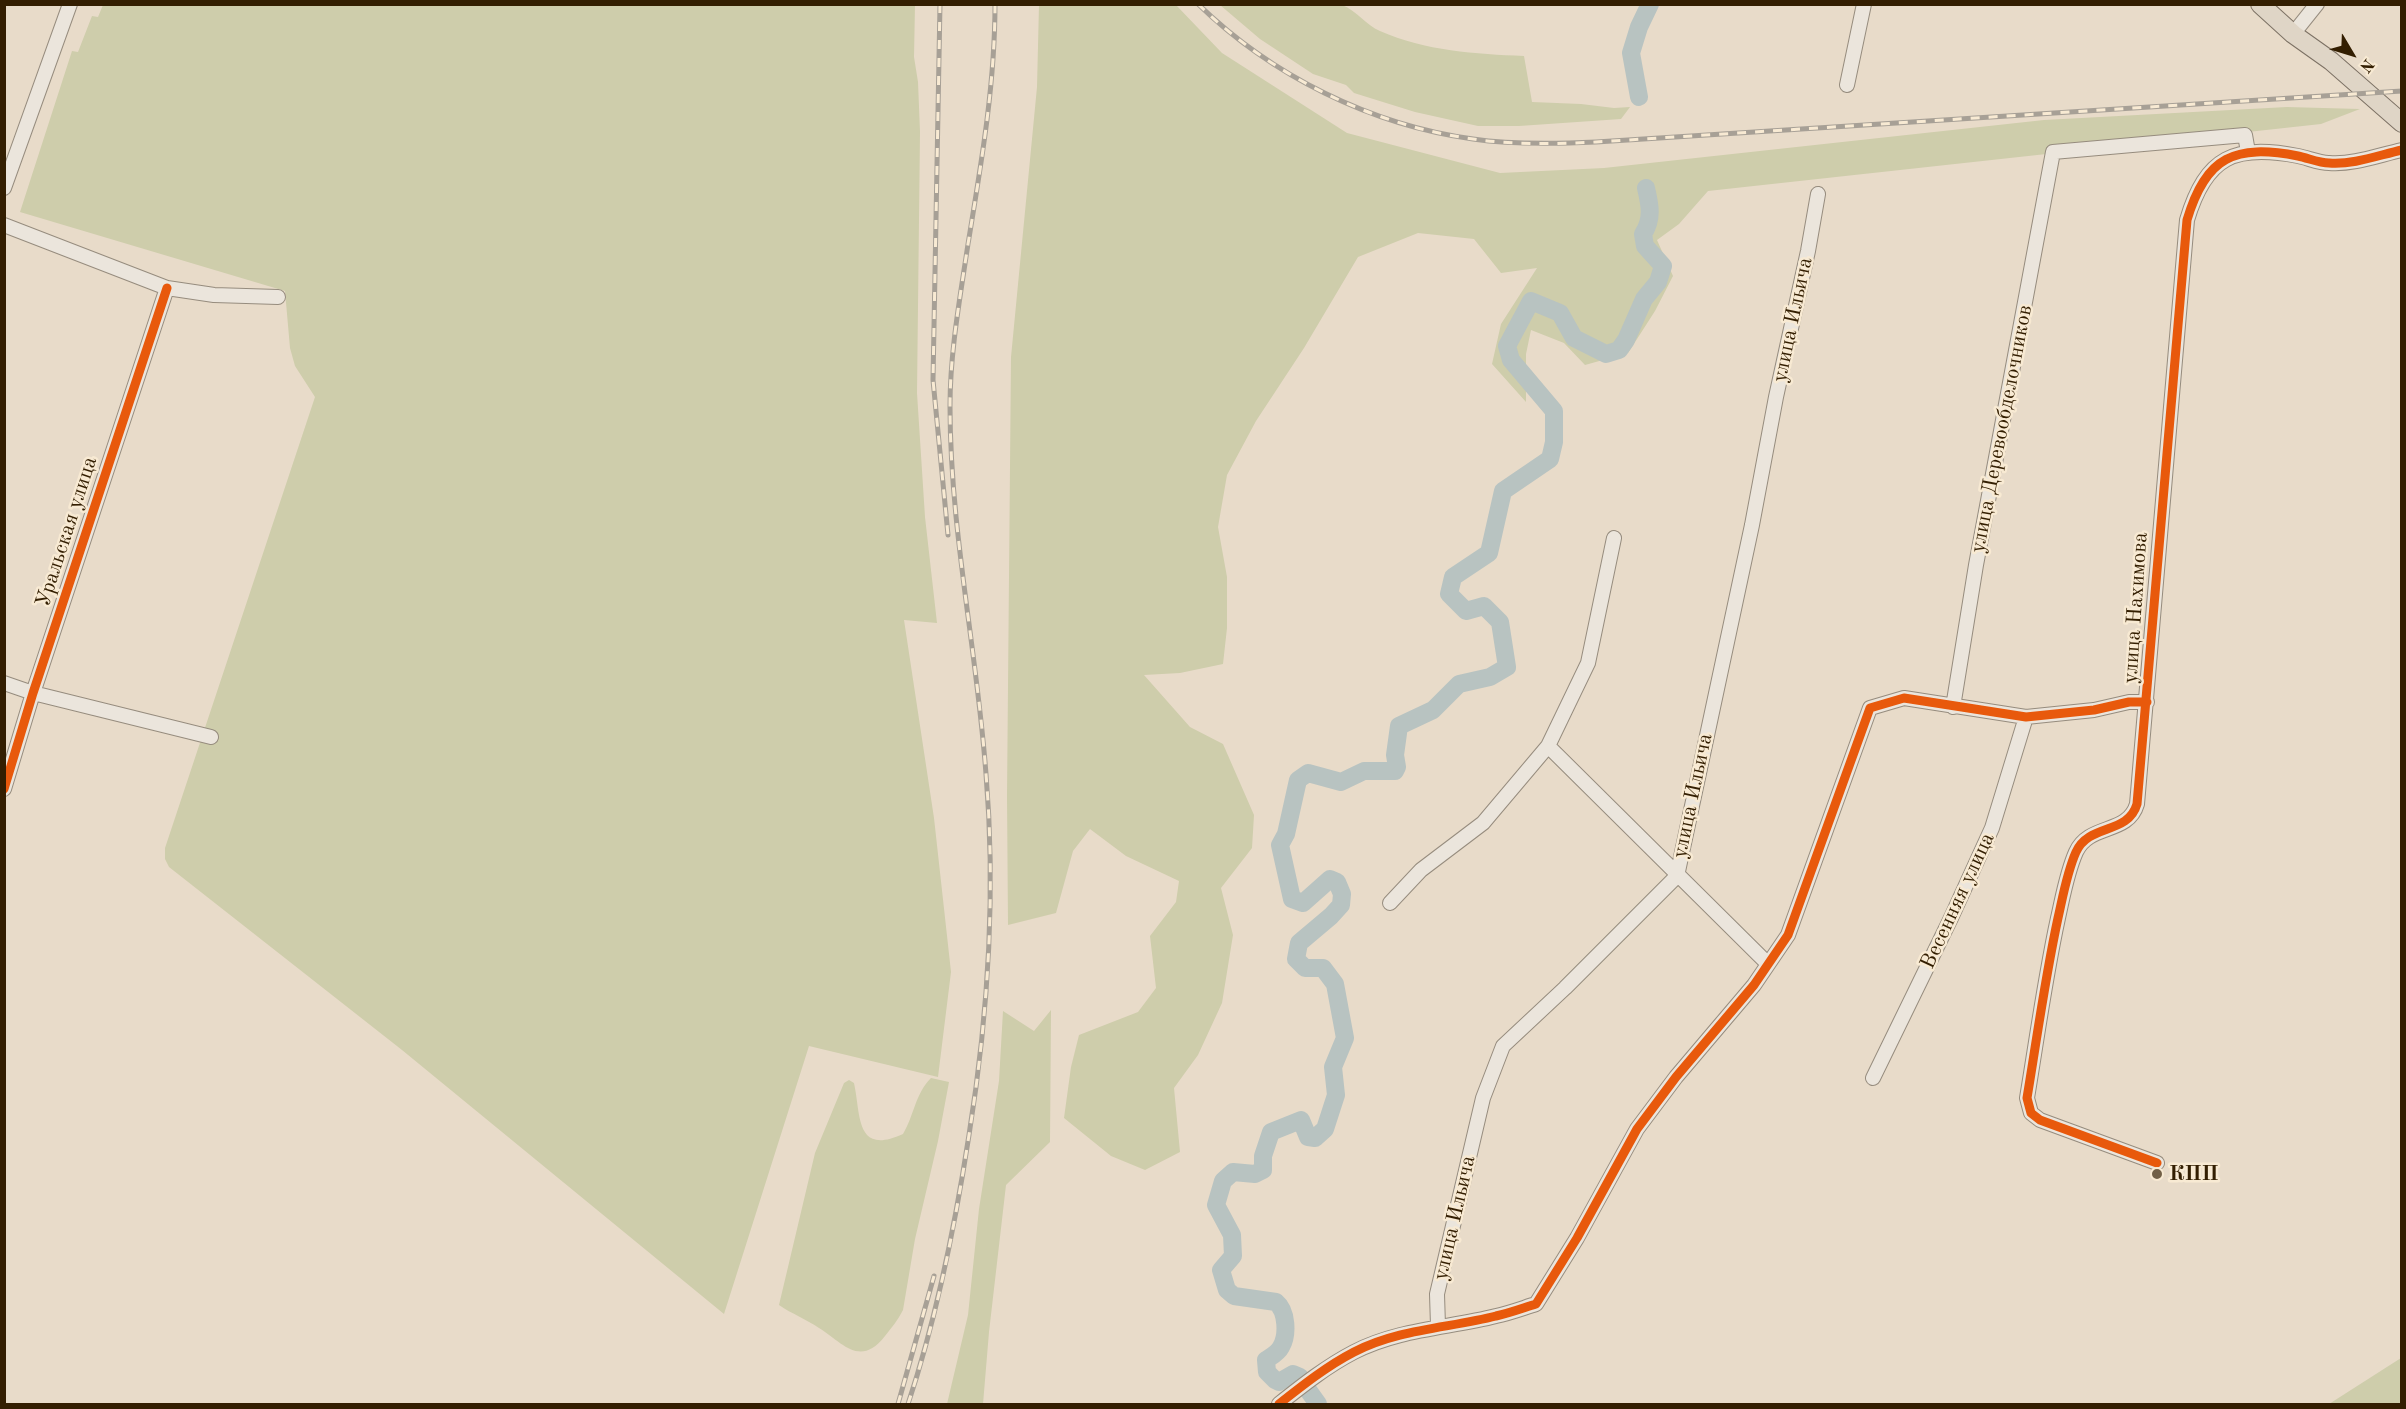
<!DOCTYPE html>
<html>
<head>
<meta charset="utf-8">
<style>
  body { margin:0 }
  #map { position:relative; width:2406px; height:1409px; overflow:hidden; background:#e8dbc9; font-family:"Old Standard TT",serif }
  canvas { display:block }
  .frame { position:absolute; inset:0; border:6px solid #331e01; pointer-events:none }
  .north { position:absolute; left:2322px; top:24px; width:60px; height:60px; -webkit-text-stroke:4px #f8ead3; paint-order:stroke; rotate:128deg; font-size:16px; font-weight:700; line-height:24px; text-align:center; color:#331e01 }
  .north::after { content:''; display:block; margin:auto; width:21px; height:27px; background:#331e01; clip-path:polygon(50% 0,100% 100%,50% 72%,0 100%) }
</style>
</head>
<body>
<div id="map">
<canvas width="2406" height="1409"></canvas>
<div class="frame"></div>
<div class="north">N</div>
</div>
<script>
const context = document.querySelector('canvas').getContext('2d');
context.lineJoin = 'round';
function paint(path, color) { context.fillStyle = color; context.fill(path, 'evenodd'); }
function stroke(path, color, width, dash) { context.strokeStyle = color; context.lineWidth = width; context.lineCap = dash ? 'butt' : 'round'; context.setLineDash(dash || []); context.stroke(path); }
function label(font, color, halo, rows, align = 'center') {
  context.font = font + ' "Old Standard TT",serif'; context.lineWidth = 5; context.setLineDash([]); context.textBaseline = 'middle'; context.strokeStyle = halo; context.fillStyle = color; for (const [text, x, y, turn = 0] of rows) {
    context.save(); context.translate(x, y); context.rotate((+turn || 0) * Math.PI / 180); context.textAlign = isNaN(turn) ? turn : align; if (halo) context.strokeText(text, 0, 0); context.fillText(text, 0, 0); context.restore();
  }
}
const green = new Path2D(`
  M103,5H915L914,57L918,82L920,132L917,393L925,517L937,623L904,620L934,818L951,972L938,1077L809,1046L724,1314L402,1050L169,867L165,859V848L315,397L295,366L290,348L285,291L20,212L72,51L78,52L92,16L98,17Z
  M1039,5H1176L1222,53L1347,133L1500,173L1604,168L2044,120L2287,107L2360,109L2321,124L1708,191L1679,224L1657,240L1673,276L1655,311L1628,353L1585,365L1564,343L1531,330L1526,354V402L1492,364L1501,324L1537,268L1501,273L1474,239L1418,233L1358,257L1304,348L1256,421L1227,475L1218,527L1227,577V628L1223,664L1180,673L1144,675L1190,727L1223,744L1254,815L1252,848L1221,888L1233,935L1222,1003L1198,1055L1174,1088L1180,1152L1145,1170L1111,1156L1064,1118L1071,1067L1079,1035L1138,1012L1156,988L1150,936L1176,902L1179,881L1126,856L1090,829L1073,851L1056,913L1008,925L1007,796L1011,357L1037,87Z
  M1220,5H1342C1357,11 1366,25 1380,31C1425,51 1476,54 1524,56L1532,102L1581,104L1614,108L1630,107L1621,119L1519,126H1478L1415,112L1354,93L1346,85L1313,74L1260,39Z
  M1051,1010L1050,1142L1006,1185L989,1332L983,1404H947L968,1315L979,1209L999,1081L1003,1011L1034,1031Z
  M931,1078L949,1082L938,1141L915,1239L903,1310C898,1320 892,1327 885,1336C860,1368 843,1343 819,1328C806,1319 792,1314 779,1305L815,1153L844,1083L849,1080L854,1083C861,1115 855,1156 903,1134C914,1116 915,1094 931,1078Z
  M2401,1358V1404H2329Z`);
const river = new Path2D(`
  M1639,97L1631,53L1639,27L1650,4
  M1300,1377L1293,1374L1279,1382L1275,1380L1267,1372L1266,1360C1272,1356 1278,1353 1281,1347C1288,1335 1287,1311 1276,1302L1234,1296L1227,1290L1221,1270L1233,1256L1232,1235L1216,1205L1223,1181L1233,1172L1255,1174L1263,1170V1156L1271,1132L1301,1120L1308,1137L1315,1138L1325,1129L1336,1095L1333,1067L1345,1038L1335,984L1323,968H1305L1296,959L1299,943L1331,916L1341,905L1342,894L1337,882L1330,879L1303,903L1292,899L1280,845L1286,834L1298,780L1308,773L1341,782L1364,771H1395L1397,767L1395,755L1399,726L1433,710L1459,684L1490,677L1507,667L1500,622L1484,606L1466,611L1449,594L1453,577L1489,553L1503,491L1550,459L1554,442V411L1511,360L1507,346L1531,301L1560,313L1574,338L1606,354L1619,350L1626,340L1644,299L1658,282L1663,266L1645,246L1643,234C1653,219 1650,205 1646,188
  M1308,1390L1318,1404`);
const minor = new Path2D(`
  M2293,34L2317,4
  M1847,85L1864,4
  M4,188L70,4
  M4,225L167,288L214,295L278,297
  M4,683L33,693L211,737
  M1953,707L1976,565L2053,152L2245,135L2248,152
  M1548,746L1767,963
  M4,789L33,693L167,288
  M1390,903L1421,870L1483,823L1548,746L1588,663L1614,538
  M1873,1078L1951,918L1992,828L2026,717
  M2157,1163L2040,1120L2031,1113L2027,1098C2037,1038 2045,978 2058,918C2063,896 2067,872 2076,852C2089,823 2128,835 2137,804L2187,220C2206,156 2235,144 2298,156C2308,158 2319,163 2329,163C2353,165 2379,155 2402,150
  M1438,1326L1437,1294L1483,1098L1503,1046L1565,988L1677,876L1752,525L1776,397L1808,251L1818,194
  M1279,1404C1303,1385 1327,1366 1354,1352C1398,1329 1449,1328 1496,1316C1510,1313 1523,1308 1536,1304L1577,1238L1637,1129L1676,1077L1754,985L1788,935L1870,708L1904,698L2026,717L2094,710L2129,702H2147`);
const major = new Path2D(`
  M2260,4L2293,34L2331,61L2402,123`);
const rail = new Path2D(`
  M940,4L933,380L948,535
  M1198,4C1272,76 1371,125 1473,139C1513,145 1555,144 1596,142L2402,91
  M898,1404L934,1276
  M908,1404C937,1317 955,1226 969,1135C988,1016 996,894 986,774C977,651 950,530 950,406C950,352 960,298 968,244C981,165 995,85 995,4`);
const cycleway = new Path2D(`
  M4,789L33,693L167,288
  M2157,1163L2040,1120L2031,1113L2027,1098C2037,1038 2045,978 2058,918C2063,896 2067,872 2076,852C2089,823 2128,835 2137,804L2187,220C2206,156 2235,144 2298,156C2308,158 2319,163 2329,163C2353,165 2379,155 2402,150
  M1279,1404C1303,1385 1327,1366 1354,1352C1398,1329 1449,1328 1496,1316C1510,1313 1523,1308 1536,1304L1577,1238L1637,1129L1676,1077L1754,985L1788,935L1870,708L1904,698L2026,717L2094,710L2129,702H2147`);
const markers = [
  [2157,1174,6,"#726047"]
];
const streetNames = [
  ["улица Ильича",1793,320,-78],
  ["улица Деревообделочников",2002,429,-79],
  ["Уральская улица",67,532,-72],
  ["улица Нахимова",2136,608,-86],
  ["улица Ильича",1693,796,-78],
  ["Весенняя улица",1958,901,-65],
  ["улица Ильича",1455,1218,-77]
];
const poiNames = [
  ["КПП",2169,1174]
];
paint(green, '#cecdab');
stroke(river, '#b8c3c1', 18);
stroke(minor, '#968c7e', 16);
stroke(major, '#7c7164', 20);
stroke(minor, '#ebe5dc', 14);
stroke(major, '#dfd5c6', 18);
stroke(rail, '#a7a096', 5);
stroke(rail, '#f8ead3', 3, [9]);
stroke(cycleway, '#e8590c', 9);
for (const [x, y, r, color] of markers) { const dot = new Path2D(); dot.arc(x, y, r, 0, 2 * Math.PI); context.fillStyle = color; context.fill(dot); stroke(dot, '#f8ead3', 2); }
label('21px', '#331e01', '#f8ead3', streetNames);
label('bold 21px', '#331e01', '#f8ead3', poiNames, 'left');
</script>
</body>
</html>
